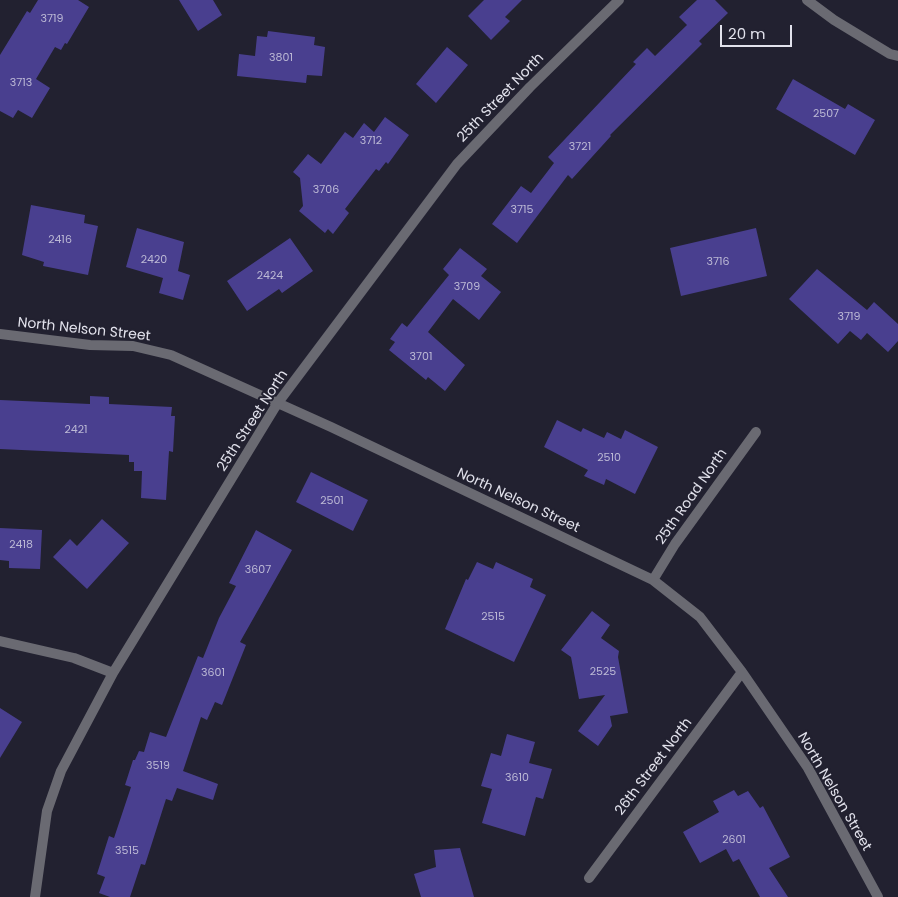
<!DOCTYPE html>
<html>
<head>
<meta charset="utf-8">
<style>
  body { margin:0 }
  #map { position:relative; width:898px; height:897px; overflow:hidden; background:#222130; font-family:Poppins,sans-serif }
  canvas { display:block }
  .scale { position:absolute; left:720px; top:25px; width:72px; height:22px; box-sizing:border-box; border:2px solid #e2e2ec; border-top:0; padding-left:6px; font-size:15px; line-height:18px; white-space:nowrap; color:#e2e2ec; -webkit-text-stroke:4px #222130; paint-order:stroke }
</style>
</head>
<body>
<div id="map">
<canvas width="898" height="897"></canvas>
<div class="scale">20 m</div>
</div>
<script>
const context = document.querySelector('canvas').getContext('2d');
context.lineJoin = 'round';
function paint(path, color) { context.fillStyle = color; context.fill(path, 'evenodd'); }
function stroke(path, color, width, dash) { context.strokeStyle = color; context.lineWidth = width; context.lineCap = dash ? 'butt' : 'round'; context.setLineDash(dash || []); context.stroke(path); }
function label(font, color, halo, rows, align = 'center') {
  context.font = font + ' Poppins,sans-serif'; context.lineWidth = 4; context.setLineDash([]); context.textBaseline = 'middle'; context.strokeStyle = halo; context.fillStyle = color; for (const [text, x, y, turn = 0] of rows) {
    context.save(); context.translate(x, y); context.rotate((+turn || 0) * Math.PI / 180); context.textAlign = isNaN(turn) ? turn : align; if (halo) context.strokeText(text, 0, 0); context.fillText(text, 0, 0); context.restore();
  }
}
const building = new Path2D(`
  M38,0H78L89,7L67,44L65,43L61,50L55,47L36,79L50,88L32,118L18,110L13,118L0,111V55L27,11L30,13Z
  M179,0H213L222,15L198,31Z
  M484,0H522L505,17L510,21L491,40L468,16Z
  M697,0H715L728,13L699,41L702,44L610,135L611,136L572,179L568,175L517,243L492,224L521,186L531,193L554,163L548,157L636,64L633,62L647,48L655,56L687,25L679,17Z
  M268,31L315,37L314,45L325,47L322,76L307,75L306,83L237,76L239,54L255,56L257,36L267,37Z
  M447,47L468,65L436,103L416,84Z
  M793,79L845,109L848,104L875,120L855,155L776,109Z
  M385,117L409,135L388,164L386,162L379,171L376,169L345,209L349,213L333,234L328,229L325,233L299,211L303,206L300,178L293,172L308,154L321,164L345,132L353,138L364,123L374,132Z
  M31,205L85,215L84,223L98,226L88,275L43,266L44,262L22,255Z
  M137,228L184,242L178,271L190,275L183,300L159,293L163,278L126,267Z
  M756,228L767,276L681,296L670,248Z
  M290,238L313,271L282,293L279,289L247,311L227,281Z
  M460,248L487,269L481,276L501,292L479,320L453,299L428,332L465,365L445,391L428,377L426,380L389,350L395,342L390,339L402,323L407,327L449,275L443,269Z
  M817,269L867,310L874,302L898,324V341L888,352L867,333L861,340L850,331L838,344L789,299Z
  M90,396L109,397V404L172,407L171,416H175L173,452L169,451L166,500L141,498L142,471H134V462H129V455L0,449V400L90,404Z
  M557,420L581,432L583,428L604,438L607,432L621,439L625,430L658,447L635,494L606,479L604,485L584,476L588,470L544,447Z
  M311,472L368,500L353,531L296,502Z
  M102,519L129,543L87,589L53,557L70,539L77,546Z
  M0,528L42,530L40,569L9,568V561L0,560Z
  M256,530L292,550L240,642L246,645L222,705L215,702L207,720L201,717L183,771L218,784L213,800L177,788L172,801L166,799L145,865L141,864L130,897H110L99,893L105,877L97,874L109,836L114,838L131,787L125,785L133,760H135L139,751L144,752L150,732L166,737L198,656L203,658L219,618L236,586L229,583Z
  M477,562L493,569L496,562L533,579L530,587L546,595L514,662L445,629L466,579L468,580Z
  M592,611L610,625L601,638L619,651L618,657L628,713L610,716L612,726L598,746L578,731L605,695L579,699L571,657L561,650Z
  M0,708L22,722L0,758Z
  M507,734L535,742L529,763L552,769L543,799L536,797L525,836L482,823L492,789L481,786L491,753L501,756Z
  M734,790L738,796L748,791L760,808L763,806L790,857L769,868L788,897H760L739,859L733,862L726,849L700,863L683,832L719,812L713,801Z
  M460,848L474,897H421L414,874L436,867L434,850Z`);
const street = new Path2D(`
  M807,0L834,20L890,54L898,56
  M0,334L90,345L133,346L171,355L331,427L653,580L700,617L742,672L808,768L878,897
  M653,580L675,544L756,432
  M0,641L74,658L113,673
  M589,878L742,672
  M35,897L47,811L61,771L113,673L277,404L457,164L530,87L619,0`);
const numberNames = [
  ["3719",52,19],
  ["3801",281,58],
  ["3713",21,83],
  ["2507",826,114],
  ["3712",371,141],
  ["3721",580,147],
  ["3706",326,190],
  ["3715",522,210],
  ["2416",60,240],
  ["2420",154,260],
  ["3716",718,262],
  ["2424",270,276],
  ["3709",467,287],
  ["3719",849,317],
  ["3701",421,357],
  ["2421",76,430],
  ["2510",609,458],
  ["2501",332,501],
  ["2418",21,545],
  ["3607",258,570],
  ["2515",493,617],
  ["2525",603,672],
  ["3601",213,673],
  ["3519",158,766],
  ["3610",517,778],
  ["2601",734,840],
  ["3515",127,851]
];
const streetNames = [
  ["25th Street North",501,98,-46],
  ["North Nelson Street",84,330,6],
  ["25th Street North",253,421,-57],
  ["25th Road North",692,497,-55],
  ["North Nelson Street",518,501,25],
  ["26th Street North",654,767,-53],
  ["North Nelson Street",834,792,60]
];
paint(building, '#493f8f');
stroke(street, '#6a6a72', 10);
label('11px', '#bcb9d5', null, numberNames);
label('14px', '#e2e2ec', '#222130', streetNames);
</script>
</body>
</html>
